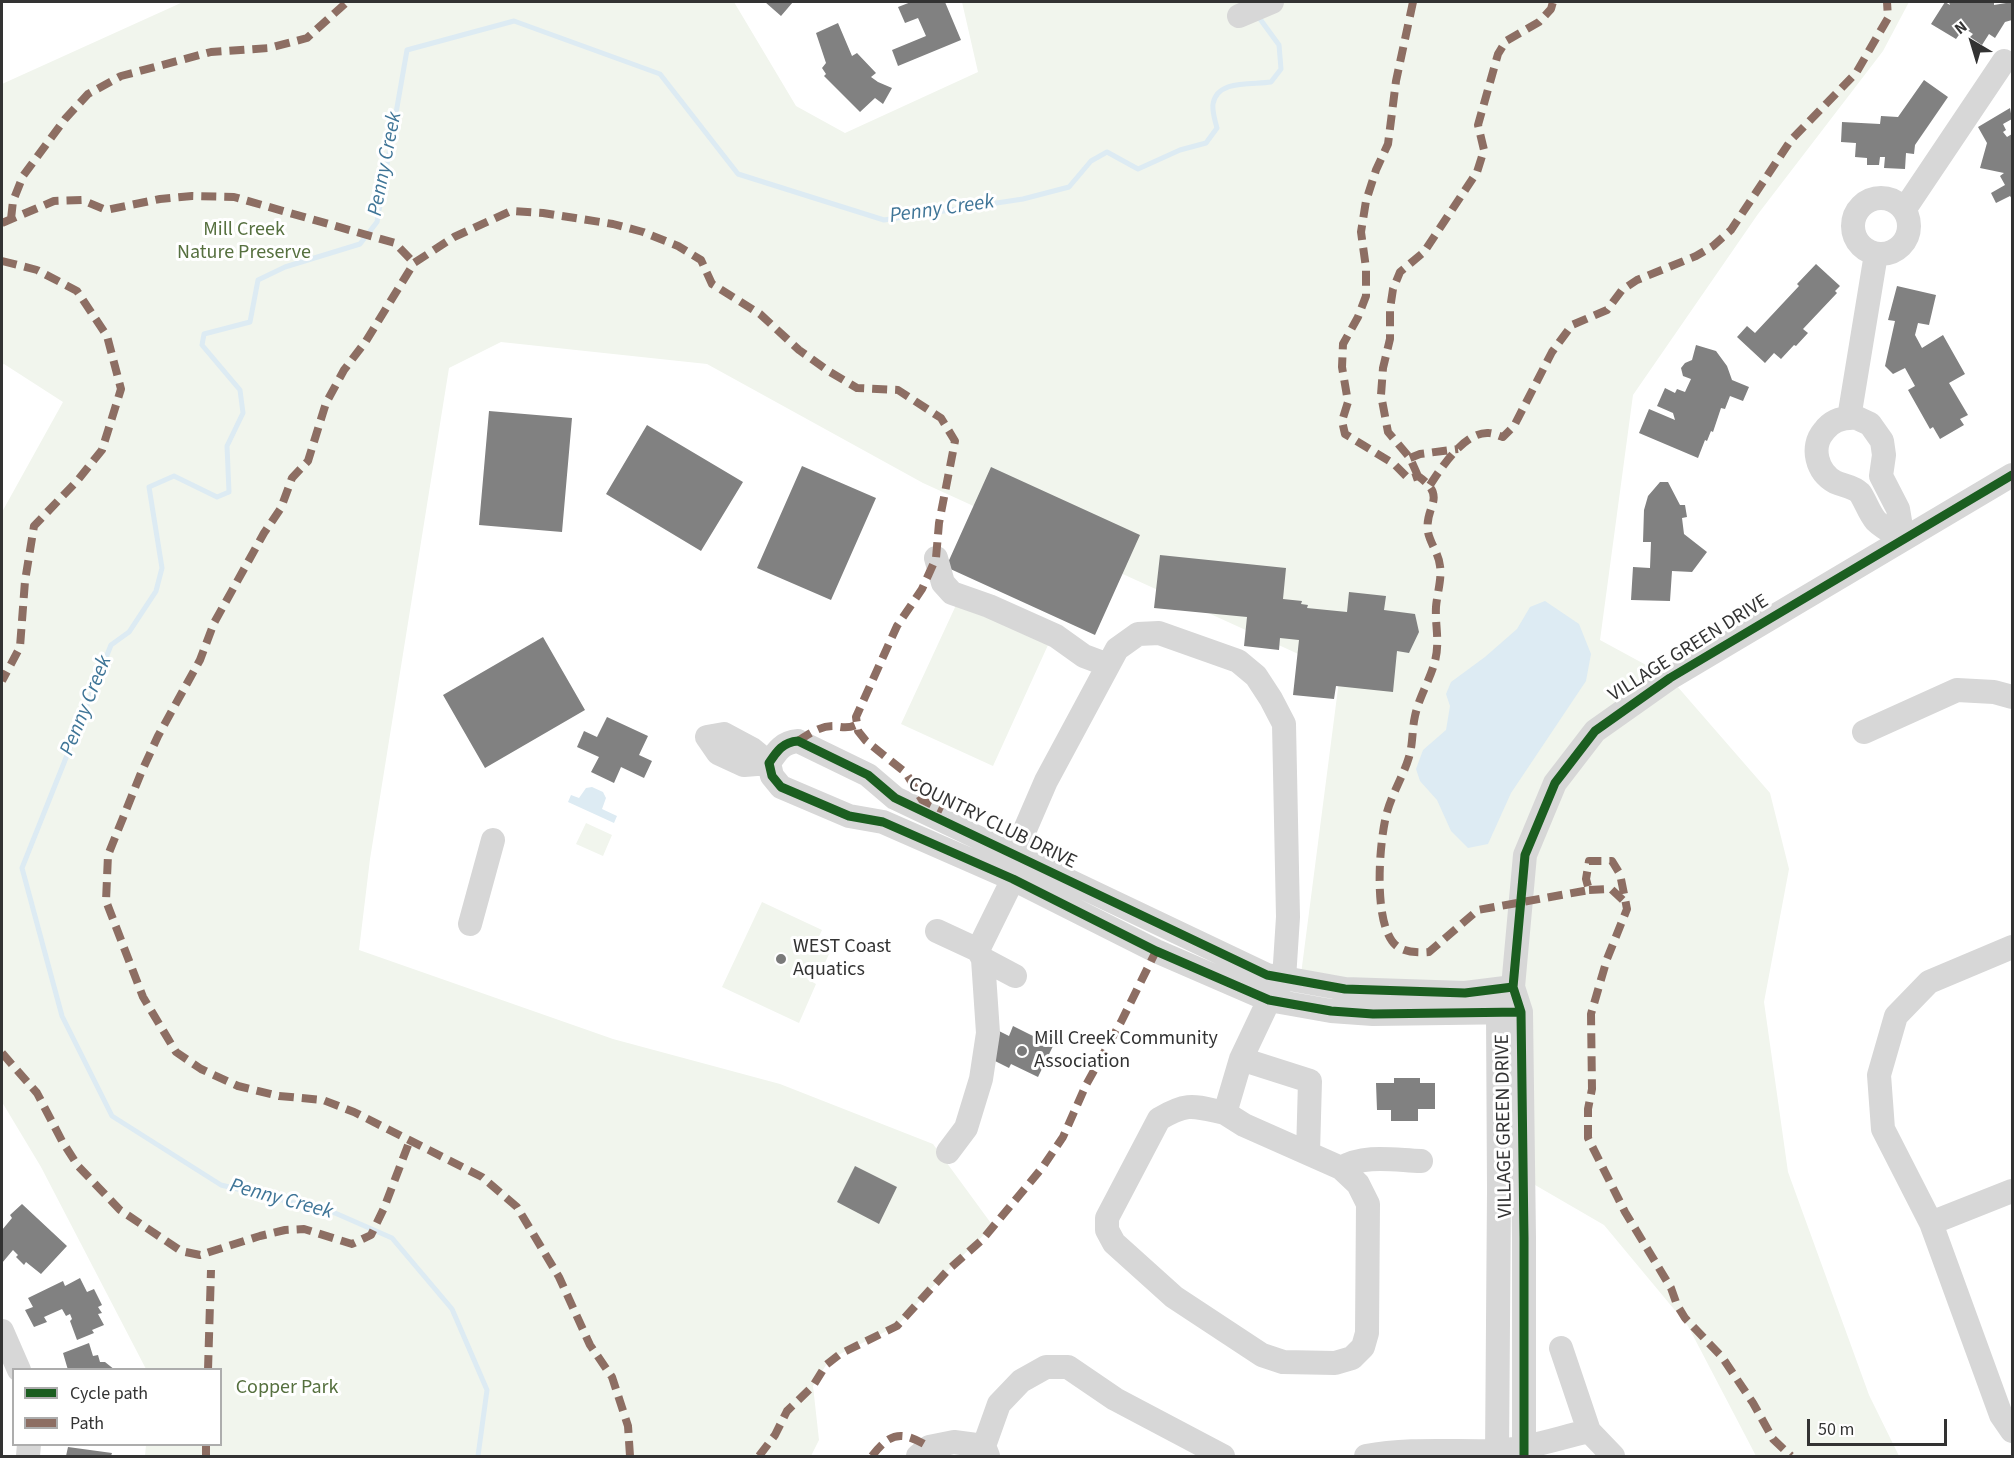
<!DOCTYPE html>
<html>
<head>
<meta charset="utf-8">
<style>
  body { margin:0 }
  #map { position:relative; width:2014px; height:1458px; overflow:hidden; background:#fff; font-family:"Source Sans 3",sans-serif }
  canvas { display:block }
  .frame { position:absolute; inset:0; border:3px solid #333; pointer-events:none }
  .legend { position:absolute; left:12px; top:1368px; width:210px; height:78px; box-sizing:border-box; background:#fff; border:2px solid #adadad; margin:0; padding:8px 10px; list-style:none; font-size:18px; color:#333 }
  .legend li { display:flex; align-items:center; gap:12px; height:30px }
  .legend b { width:30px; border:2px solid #adadad }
  .north { position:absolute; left:1942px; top:12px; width:60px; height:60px; -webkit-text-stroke:4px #fff; paint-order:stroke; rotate:322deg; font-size:16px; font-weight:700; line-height:24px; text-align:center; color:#333 }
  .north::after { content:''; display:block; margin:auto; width:21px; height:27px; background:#333; clip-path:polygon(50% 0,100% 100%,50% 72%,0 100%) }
  .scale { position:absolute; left:1807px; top:1419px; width:140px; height:27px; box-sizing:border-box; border:3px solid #333; border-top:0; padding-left:8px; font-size:18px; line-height:21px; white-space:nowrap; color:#333; -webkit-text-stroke:4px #fff; paint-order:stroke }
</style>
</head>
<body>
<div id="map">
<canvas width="2014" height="1458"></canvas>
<div class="frame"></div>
<ul class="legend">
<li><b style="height:8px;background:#1b5e20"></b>Cycle path</li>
<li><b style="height:8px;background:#8d6e63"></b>Path</li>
</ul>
<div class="north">N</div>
<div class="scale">50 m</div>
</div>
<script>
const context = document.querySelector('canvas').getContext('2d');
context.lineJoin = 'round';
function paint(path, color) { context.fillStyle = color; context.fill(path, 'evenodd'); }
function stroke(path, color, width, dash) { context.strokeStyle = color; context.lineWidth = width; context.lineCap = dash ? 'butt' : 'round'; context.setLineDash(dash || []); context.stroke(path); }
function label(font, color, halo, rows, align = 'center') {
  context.font = font + ' "Source Sans 3",sans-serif'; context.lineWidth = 6; context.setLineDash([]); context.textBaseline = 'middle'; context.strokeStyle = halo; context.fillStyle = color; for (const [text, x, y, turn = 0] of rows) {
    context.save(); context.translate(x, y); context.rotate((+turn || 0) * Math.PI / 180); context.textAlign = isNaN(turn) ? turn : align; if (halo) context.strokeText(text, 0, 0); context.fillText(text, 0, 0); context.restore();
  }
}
const green = new Path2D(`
  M183,2H734L796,106L845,133L978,72L962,2H1909L1883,51L1758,214L1633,395L1600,640L1670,678L1770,793L1789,869L1764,1002L1788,1172L1869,1395L1899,1456H1756L1688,1326L1604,1225L1523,1178L1521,1012L1300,982L1340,673L923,483L707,364L501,342L449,368L370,859L359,950L613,1039L780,1084L933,1144L993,1226L948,1270L897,1326L840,1354L826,1365L813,1386L819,1440L811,1456H145L146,1445L220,1444V1370L146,1369L41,1167L2,1102V512L63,402L4,364L2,365V84Z
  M957,603L1048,645L993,766L901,724Z
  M586,823L612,835L603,856L576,844Z
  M762,902L822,930L815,945L830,952L822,969L814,966L807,979L816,984L799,1023L722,987Z`);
const water = new Path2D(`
  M1545,601L1579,624L1591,654L1586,681L1511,793L1488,844L1468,848L1451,831L1437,800L1420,781L1416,769L1423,750L1446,730L1450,706L1446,694L1451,682L1485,657L1517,629L1530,607Z
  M592,787L603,792L606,798L602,809L617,816L614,823L568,802L571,795L579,798L586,788Z`);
const stream = new Path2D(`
  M478,1456L487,1390L452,1309L392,1238L335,1213L221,1185L112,1116L62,1016L22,868L111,645L129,632L156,591L162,568L149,487L174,476L217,497L229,492L227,446L243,413L240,390L202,345L204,334L250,322L258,280L285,267L360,244L377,222L407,50L514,21L660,74L738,174L884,220L1023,199L1069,187L1091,161L1107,152L1138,169L1180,150L1206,143L1217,128C1215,121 1212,111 1213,104C1217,79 1253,85 1271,82L1281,69L1279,45L1260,19V15`);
const building = new Path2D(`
  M765,2H793L781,16Z
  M911,2H945L961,40L898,66L892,50L926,36L918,18L905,23L898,7Z
  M1945,2L1950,5L1949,2H1994V5L2012,2V20L2005,22L1995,38L1989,34L1982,45L1970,37L1973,34L1964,28L1956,39L1931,24Z
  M838,23L852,56L857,53L876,73L871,77L878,82L892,88L883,104L875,98L860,112L824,76L826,74L822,68L826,63L816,33Z
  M1924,80L1948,97L1915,145L1914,154L1906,153L1905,169L1884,168L1885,157H1880L1879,165H1867V158L1855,157L1856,143L1841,142L1842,122L1880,124L1881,116L1898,117Z
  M2010,108L2012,119L2003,124L2006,130L2003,132L2007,137L2012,134V199L2010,196L1996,203L1991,193L2005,185L2000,176L2004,173L1980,168L1987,143L1978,127Z
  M1816,264L1840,286L1835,291L1837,293L1803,329L1808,333L1796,346L1794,345L1781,359L1774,353L1765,363L1737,337L1747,326L1755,333L1799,286L1797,284Z
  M1897,286L1936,295L1929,325L1918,323L1915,335L1922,348L1943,335L1965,374L1949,383L1968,415L1960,419L1964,425L1940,439L1933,427L1930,429L1908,390L1915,386L1905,368L1893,374L1885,366L1895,321L1888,320Z
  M1696,345L1716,351L1727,366L1732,380L1749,387L1743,401L1730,396L1725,409L1721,408L1713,432L1711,431L1707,441L1705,440L1698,458L1639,433L1649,409L1675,420L1673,413L1657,406L1665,388L1675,393L1677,389L1685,392L1691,379L1683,376L1681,368L1685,363L1692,360Z
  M489,411L572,418L562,532L479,525Z
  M647,425L743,482L701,551L606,494Z
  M802,466L876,498L831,600L757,568Z
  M991,467L1140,535L1095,635L946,567Z
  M1660,482H1668L1680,505H1685L1687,517L1682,518L1684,534L1707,552L1692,572L1672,571L1670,601L1631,600L1633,567L1650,568L1651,542H1643L1644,510L1648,496Z
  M1160,555L1286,568L1283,599L1302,601L1301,604L1308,605L1307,608L1347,612L1349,592L1386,596L1384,610L1415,614L1419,632L1409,653L1397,651L1393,692L1336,686L1334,699L1293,695L1299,640L1280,638L1279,650L1244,646L1247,617L1154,608Z
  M543,637L585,710L485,768L443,695Z
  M607,717L648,736L639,755L652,761L644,778L621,767L614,783L591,772L599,757L577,747L584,731L597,737Z
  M1013,1026L1053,1046L1038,1077L1011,1064L1009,1068L993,1060L999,1031L1009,1036Z
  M1394,1078H1420V1083H1435V1109H1418V1121H1391V1110H1377L1376,1083H1394Z
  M855,1166L897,1187L879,1224L837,1202Z
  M22,1204L67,1246L41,1274L26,1262L24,1265L16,1257L18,1255L13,1250L2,1263V1230L12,1218L10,1215Z
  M80,1278L87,1292L94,1289L102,1305L98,1307L102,1313L98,1314L104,1325L92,1330L94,1333L77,1340L70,1321L72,1319L70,1314L66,1316L62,1309L44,1317L47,1322L34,1327L25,1310L33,1307L28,1298L63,1281L65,1286Z
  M89,1343L93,1356L98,1355L100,1362H105L115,1370H68L63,1353Z
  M68,1447L112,1453L111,1456H66Z`);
const minor = new Path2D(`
  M1239,16L1272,2
  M1853 226a28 28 0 1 1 56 0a28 28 0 1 1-56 0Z
  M1904,210L2004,61
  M1849,418L1876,254
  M1857,418L1870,424L1882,441L1884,455L1881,476L1898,509L1903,539C1895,534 1883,528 1876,521C1869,513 1866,502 1860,493C1853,486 1844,486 1835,482C1817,472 1810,447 1824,431C1832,420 1844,417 1857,418Z
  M936,558L943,583L952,593L989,606L1056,636L1084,656L1108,665
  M1864,732L1957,690L1994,692L2012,697
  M724,734L752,749L769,763L744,765L718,753L707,737Z
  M470,924L493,840
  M937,931L978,950L1013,879L1014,855L1046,781L1117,649L1138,634L1159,633L1238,661L1256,676L1271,699L1284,724L1288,917L1284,979L1269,1000L1241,1059L1225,1113C1193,1106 1188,1102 1159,1119L1107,1218V1230L1114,1243L1174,1297L1262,1355L1283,1362L1335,1363L1352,1358L1363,1347L1367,1333L1368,1204L1358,1184L1341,1168L1244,1125L1225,1113
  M2012,947L1929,982L1896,1016L1879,1075L1883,1129L1931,1223L2001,1415L2012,1431
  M978,950L983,959L1015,976
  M1513,987L1465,993L1345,989L1267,975L895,798L868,775L798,741C783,742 777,751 769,763L772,776L781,787L849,816L883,822L1013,879L1156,951L1269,1000L1331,1011L1373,1014L1521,1012
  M1241,1059L1310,1081L1308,1153
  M948,1152L966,1128L981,1079L988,1033L983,959
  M1341,1168C1365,1154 1393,1160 1421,1161
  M1931,1223L2012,1191
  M2,1331L19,1370
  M1561,1348L1589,1431
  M28,1456L29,1444
  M918,1456L929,1447L954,1442L984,1446
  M988,1456L984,1446L999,1404L1021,1381L1046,1367H1068L1115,1399L1223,1456
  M1366,1456C1409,1448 1452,1452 1495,1451C1527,1449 1558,1438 1589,1431L1613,1456
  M1497,1456L1499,1190L1498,1013L1506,999
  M1524,1456V1238L1521,1012L1513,987L1525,855L1555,783L1595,731L1670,678L2012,475`);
const quiet = new Path2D(`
  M1413,2L1396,81L1388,144L1376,170L1366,201L1361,232L1366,268V296L1358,317L1343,344L1342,367L1348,402L1342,421L1345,434L1394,464L1409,479L1418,476C1449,498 1424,505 1428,532C1430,543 1439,554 1440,566C1442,579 1437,594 1436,607C1435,625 1440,642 1435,661C1430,680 1419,697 1415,716C1412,729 1413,744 1409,757C1403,777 1391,795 1386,816C1379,846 1374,916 1392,941C1400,953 1417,953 1429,952L1478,910L1589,890L1586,879L1589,861H1612L1620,874L1627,909L1607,959L1591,1014L1592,1089L1588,1109V1138L1625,1212L1671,1288L1677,1305L1685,1318L1722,1357L1753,1403L1773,1439L1791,1456
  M11,219L13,201L23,176L65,119L88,94L121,76L211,52L269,48L307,38L347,2
  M2,223L54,201L82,200L106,210L160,199L192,196L234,197L395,243L414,263
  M2,261L37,270L77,291L107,336L121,389L102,450L77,481L34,526L25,581L20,647L2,681
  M1410,458L1420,454L1458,449
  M1418,476L1410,458L1388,432L1381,395L1383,368L1390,339V309L1393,289L1400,272L1424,252L1477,172L1484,150L1478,125L1498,54L1506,41L1539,22L1551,9L1553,2
  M1430,485C1441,468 1465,431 1489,433C1493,433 1499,436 1503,437L1514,426L1552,352L1572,325L1607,310L1622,290L1637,280L1696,256L1713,246L1731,230L1791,140L1856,73L1888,18L1887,2
  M798,741C809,734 820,726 833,726C843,727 847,729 856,725
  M1589,890L1611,889L1625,902
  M2,1053L37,1093L62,1141L78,1166L120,1210L181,1251L200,1255L260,1236L285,1230L304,1229L352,1244L371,1235L384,1208L410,1140
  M208,1370L211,1270
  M206,1456V1444
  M630,1456L628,1426L612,1377L590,1345L559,1277L517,1207L482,1177L354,1112L323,1100L279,1096L238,1086L201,1069L176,1052L143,997L106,901L108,855L141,773L158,736L200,660L214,623L264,533L281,508L292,478L308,461L326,403L344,370L366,341L414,263L454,237L511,211L543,213L613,224L643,232L678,246L701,260L712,284L760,314L799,350L830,372L857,388L898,390L941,418L955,441L939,523L936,558L922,589L897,626L856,717L858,731L866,741L906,773L922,800L943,810
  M759,1456L775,1435L787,1411L813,1386L826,1365L840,1354L897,1326L948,1270L982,1240L1042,1168L1063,1137L1086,1085L1121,1022L1156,951
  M872,1456C891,1431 903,1431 929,1447`);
const cycleway = new Path2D(`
  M1513,987L1465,993L1345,989L1267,975L895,798L868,775L798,741C783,742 777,751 769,763L772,776L781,787L849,816L883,822L1013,879L1156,951L1269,1000L1331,1011L1373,1014L1521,1012
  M1524,1456V1238L1521,1012L1513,987L1525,855L1555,783L1595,731L1670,678L2012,475`);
const markers = [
  [781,959,6,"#7a7a7a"],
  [1022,1051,6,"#7a7a7a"]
];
const parkNames = [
  ["Mill Creek",244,231],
  ["Nature Preserve",244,254],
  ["Copper Park",287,1389]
];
const streetNames = [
  ["VILLAGE GREEN DRIVE",1689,649,-32],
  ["COUNTRY CLUB DRIVE",992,824,26],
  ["VILLAGE GREEN DRIVE",1505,1126,-91]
];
const poiNames = [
  ["WEST Coast",793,948],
  ["Aquatics",793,971],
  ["Mill Creek Community",1034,1040],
  ["Association",1034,1063]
];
const waterNames = [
  ["Penny Creek",386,164,-79],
  ["Penny Creek",942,210,-8],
  ["Penny Creek",87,706,-68],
  ["Penny Creek",281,1200,15]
];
paint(green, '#f1f5ed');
paint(water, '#ddebf3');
stroke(stream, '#ddebf3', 5);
paint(building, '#818181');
stroke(minor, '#d7d7d7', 24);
stroke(quiet, '#8d6e63', 8, [15, 8]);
stroke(cycleway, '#1b5e20', 9);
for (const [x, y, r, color] of markers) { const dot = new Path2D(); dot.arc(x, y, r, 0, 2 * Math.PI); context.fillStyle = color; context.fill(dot); stroke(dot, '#fff', 2); }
label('20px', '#56703f', '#fff', parkNames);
label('20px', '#333', '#fff', streetNames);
label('20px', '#333', '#fff', poiNames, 'left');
label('italic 21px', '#3f7597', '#fff', waterNames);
</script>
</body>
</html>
